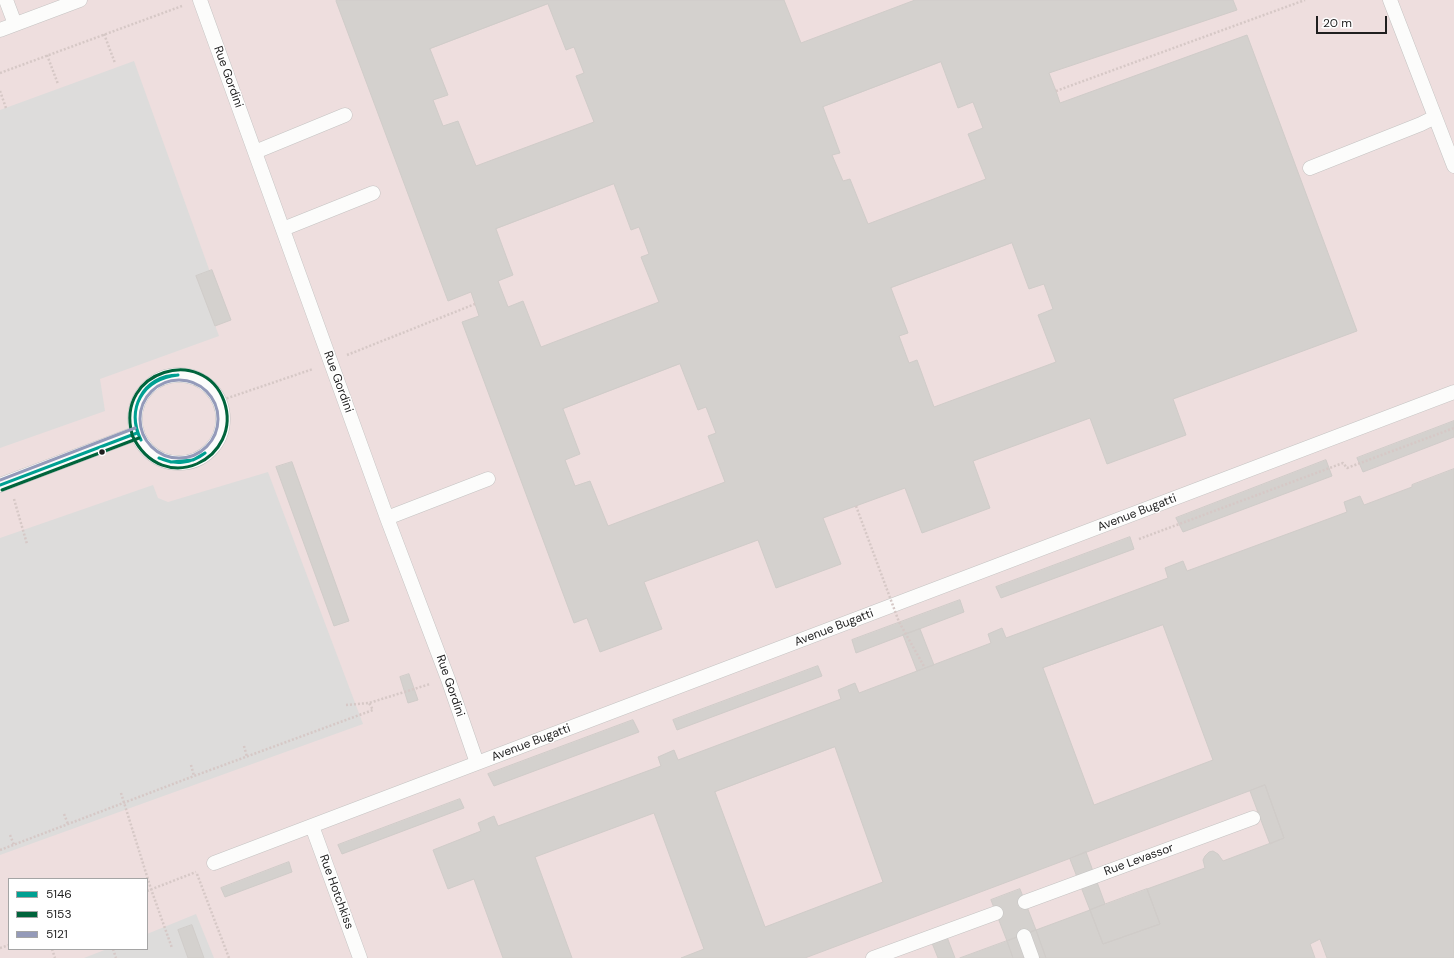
<!DOCTYPE html>
<html>
<head>
<meta charset="utf-8">
<style>
  body { margin:0 }
  #map { position:relative; width:1454px; height:958px; overflow:hidden; background:#edeae7; font-family:"DM Sans",sans-serif }
  canvas { display:block }
  .legend { position:absolute; left:8px; top:878px; width:140px; height:72px; box-sizing:border-box; background:#fff; border:1px solid #a5a5a5; margin:0; padding:5px 7px; list-style:none; font-size:12px; color:#1f1f1f }
  .legend li { display:flex; align-items:center; gap:8px; height:20px }
  .legend b { width:20px; border:1px solid #a5a5a5 }
  .scale { position:absolute; left:1316px; top:16px; width:71px; height:18px; box-sizing:border-box; border:2px solid #1f1f1f; border-top:0; padding-left:5px; font-size:12px; line-height:14px; white-space:nowrap; color:#1f1f1f; -webkit-text-stroke:3px #fff; paint-order:stroke }
</style>
</head>
<body>
<div id="map">
<canvas width="1454" height="958"></canvas>
<ul class="legend">
<li><b style="height:5px;background:#00a092"></b>5146</li>
<li><b style="height:5px;background:#00643c"></b>5153</li>
<li><b style="height:5px;background:#949ab9"></b>5121</li>
</ul>
<div class="scale">20 m</div>
</div>
<script>
const context = document.querySelector('canvas').getContext('2d');
context.lineJoin = 'round';
function paint(path, color) { context.fillStyle = color; context.fill(path, 'evenodd'); }
function stroke(path, color, width, dash) { context.strokeStyle = color; context.lineWidth = width; context.lineCap = dash ? 'butt' : 'round'; context.setLineDash(dash || []); context.stroke(path); }
function label(font, color, halo, rows, align = 'center') {
  context.font = font + ' "DM Sans",sans-serif'; context.lineWidth = 3; context.setLineDash([]); context.textBaseline = 'middle'; context.strokeStyle = halo; context.fillStyle = color; for (const [text, x, y, turn = 0] of rows) {
    context.save(); context.translate(x, y); context.rotate((+turn || 0) * Math.PI / 180); context.textAlign = isNaN(turn) ? turn : align; if (halo) context.strokeText(text, 0, 0); context.fillText(text, 0, 0); context.restore();
  }
}
const commercial = new Path2D(`
  M0,0H1454V958H0ZM9,879H147V949H9Z`);
const parking = new Path2D(`
  M134,61L210,272L197,277L219,336L100,379L105,411L0,448V110Z
  M268,472L363,724L0,855V538L153,485L158,498L168,502Z
  M196,914L214,958H84L107,949H147V934Z`);
const building = new Path2D(`
  M339,0H784L801,43L915,0H1233L1237,10L1049,73L1056,91L1060,103L1247,35L1357,331L1173,399L1186,435L1107,464L1090,418L973,461L990,508L922,533L905,488L823,518L841,564L776,588L758,540L644,582L662,629L600,652L587,618L574,623L462,322L479,316L471,292L448,301L336,1ZM548,4L566,50L574,47L584,73L576,76L594,122L476,166L458,121L443,126L433,100L448,95L430,49ZM941,62L958,108L973,102L983,128L968,134L986,179L868,224L850,179L843,181L832,155L840,153L823,107ZM614,184L631,230L639,227L649,254L641,257L659,302L541,347L523,301L508,307L498,281L513,275L496,229ZM1012,243L1029,289L1044,284L1053,309L1038,315L1056,362L934,407L917,360L909,363L899,336L908,333L891,288ZM680,364L698,410L706,407L716,433L708,436L725,482L608,526L590,481L575,486L565,460L580,454L563,409Z
  M212,270L231,320L215,326L196,276Z
  M1454,421V437L1363,472L1357,458Z
  M1326,460L1332,476L1183,532L1176,518Z
  M292,462L349,621L334,626L276,467Z
  M1454,469V958H1327L1320,939L1310,944L1315,958H1046L1036,930L1090,910L1103,944L1160,924L1147,889L1205,868L1203,860L1205,856L1209,852L1213,851L1218,854L1223,861L1284,838L1265,785L805,958H681L704,949L654,813L535,857L572,958H503L474,879L448,889L433,850L481,831L478,823L494,816L498,826L661,766L658,757L674,750L678,760L841,699L838,690L855,683L859,693L991,643L988,634L1002,628L1006,638L1168,578L1165,568L1183,561L1187,571L1347,512L1344,502L1360,496L1364,505L1412,487V485ZM1163,625L1213,760L1094,805L1043,668ZM835,747L883,882L765,927L715,792Z
  M1130,537L1134,549L1001,598L996,587Z
  M960,600L964,612L856,653L852,640Z
  M920,629L934,665L917,671L903,635Z
  M818,666L822,676L677,730L673,720Z
  M409,674L418,700L408,703L400,677Z
  M633,720L639,732L494,786L488,774Z
  M1265,785L1284,838L1270,844L1250,791Z
  M460,799L464,808L342,854L338,845Z
  M1086,852L1105,904L1090,910L1070,859Z
  M289,862L292,872L225,897L221,888Z
  M1020,889L1036,930L1007,941L991,900Z
  M1147,889L1160,924L1103,944L1090,910Z
  M192,925L204,958H188L178,930Z
  M1036,930L1046,958H1013L1007,941Z
  M947,937L955,958H938L932,943Z
  M1007,941L1013,958H960Z`);
const path = new Path2D(`
  M104,34L115,63
  M47,55L58,84
  M0,73L182,6
  M0,91L6,108
  M1056,91L1305,0
  M347,355L475,304
  M219,401L313,369
  M14,499L27,544
  M1139,539L1343,463L1347,468L1454,428
  M346,705L369,703L430,684
  M244,746L247,757
  M191,765L194,776
  M121,793L151,889L172,948
  M64,814L68,824
  M10,835L14,845
  M0,850L194,776L373,710L369,703
  M197,874L229,958
  M147,891L196,872
  M0,948L9,945
  M52,949L55,958
  M113,949L116,958`);
const service = new Path2D(`
  M6,0L15,24
  M200,0L387,518L448,679L477,763
  M1390,0L1454,166
  M0,30L80,0
  M255,152L345,115
  M1310,168L1421,124L1435,117
  M283,229L373,193
  M135 419a44 44 0 1 1 88 0a44 44 0 1 1-88 0Z
  M0,485L137,433
  M387,518L488,479
  M312,826L360,958
  M214,863L1454,392
  M1025,902L1253,818
  M1024,936L1032,958
  M873,958L996,913`);
const pathBridge = new Path2D(`
  M856,506L899,622L925,668`);
const bus1 = new Path2D(`
  M141,440C125,411 143,375 178,375
  M141,440C126,409 142,379 178,375
  M159,458L171,462L193,460L205,453
  M159,458C174,465 191,464 205,453
  M0,485L137,433`);
const bus2 = new Path2D(`
  M132,434C115,370 204,345 224,401C244,458 163,500 132,435
  M2,490L139,438`);
const bus3 = new Path2D(`
  M140 419a39 39 0 1 1 78 0a39 39 0 1 1-78 0Z
  M0,480L135,428`);
const markers = [
  [102,452,3.5,"#1f1f1f"]
];
const streetNames = [
  ["Rue Gordini",228,77,70],
  ["Rue Gordini",338,382,70],
  ["Avenue Bugatti",1137,513,-21],
  ["Avenue Bugatti",834,628,-21],
  ["Rue Gordini",450,686,71],
  ["Avenue Bugatti",531,743,-21],
  ["Rue Levassor",1139,860,-20],
  ["Rue Hotchkiss",336,892,70]
];
paint(commercial, '#eedede');
paint(parking, '#dddcdb');
paint(building, '#d4d1ce');
stroke(building, '#d0ccc9', 1);
stroke(service, '#c4c3c2', 15);
stroke(path, '#d6c8c6', 2.5, [2, 2]);
stroke(service, '#fcfcfb', 14);
stroke(pathBridge, '#d6c8c6', 2.5, [2, 2]);
stroke(bus1, '#00a092', 3);
stroke(bus2, '#00643c', 3);
stroke(bus3, '#949ab9', 3);
for (const [x, y, r, color] of markers) { const dot = new Path2D(); dot.arc(x, y, r, 0, 2 * Math.PI); context.fillStyle = color; context.fill(dot); stroke(dot, '#fff', 1.5); }
label('12px', '#1f1f1f', '#fff', streetNames);
</script>
</body>
</html>
